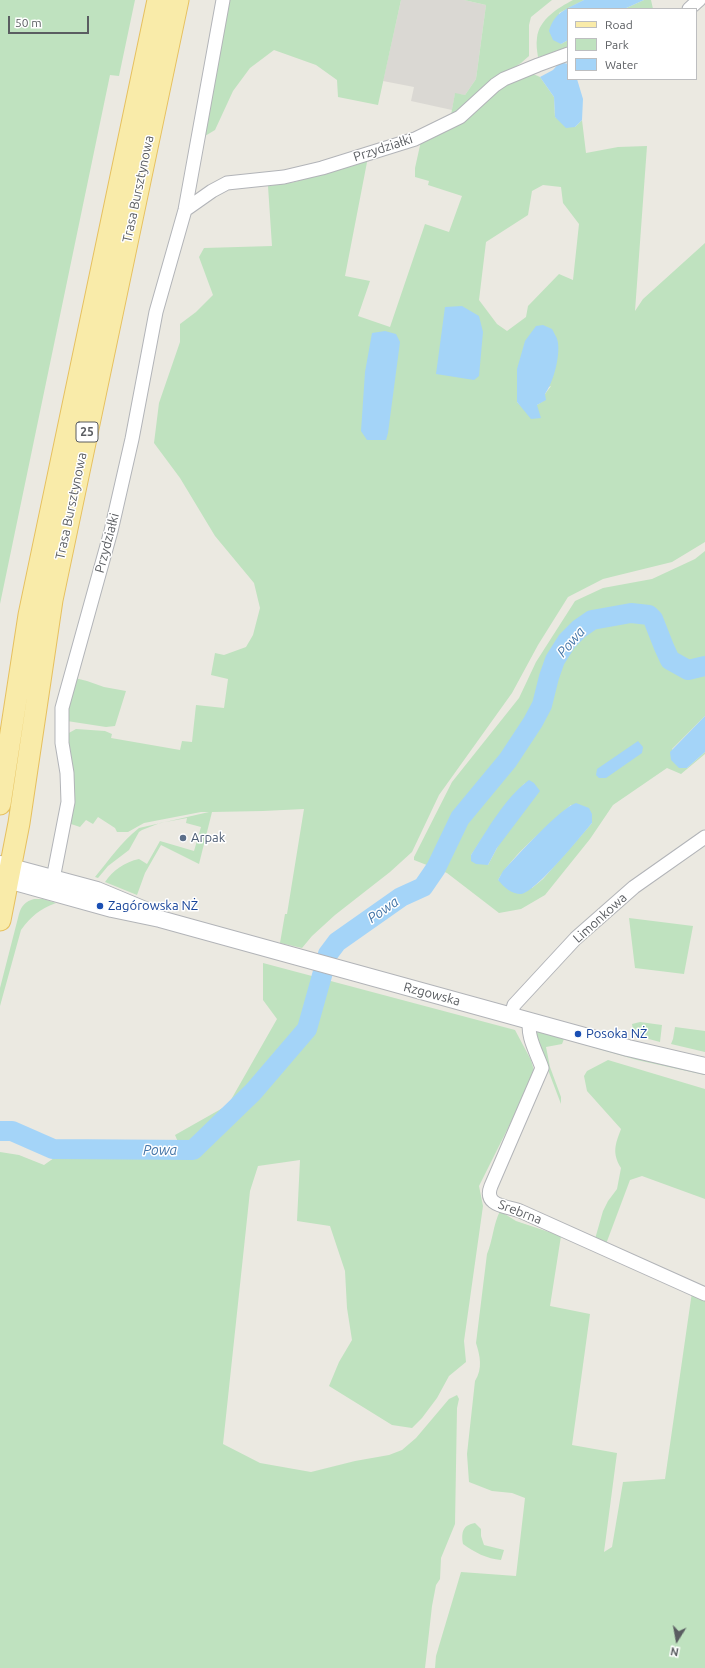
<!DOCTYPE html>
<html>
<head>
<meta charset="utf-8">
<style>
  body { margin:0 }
  #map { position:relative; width:705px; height:1668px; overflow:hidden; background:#ebe9e1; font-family:Ubuntu,sans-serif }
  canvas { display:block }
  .legend { position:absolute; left:567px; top:8px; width:130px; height:72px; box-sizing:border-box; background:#fff; border:1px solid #bdbec0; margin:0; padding:5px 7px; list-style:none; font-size:12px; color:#5a5d61 }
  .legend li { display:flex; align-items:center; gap:8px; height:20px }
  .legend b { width:20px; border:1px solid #bdbec0 }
  .north { position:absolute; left:657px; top:1620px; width:40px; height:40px; -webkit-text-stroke:3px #fff; paint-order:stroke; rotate:191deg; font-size:11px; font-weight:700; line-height:16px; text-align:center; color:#5a5d61 }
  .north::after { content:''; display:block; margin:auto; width:14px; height:18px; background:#5a5d61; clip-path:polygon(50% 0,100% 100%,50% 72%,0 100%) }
  .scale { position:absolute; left:8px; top:16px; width:81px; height:18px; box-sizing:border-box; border:2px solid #5a5d61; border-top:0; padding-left:5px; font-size:12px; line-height:14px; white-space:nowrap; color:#5a5d61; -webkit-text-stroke:3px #fff; paint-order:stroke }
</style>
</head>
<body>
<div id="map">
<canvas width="705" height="1668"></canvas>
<ul class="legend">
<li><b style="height:5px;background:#f9eba9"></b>Road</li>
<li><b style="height:11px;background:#bfe2bf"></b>Park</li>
<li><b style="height:11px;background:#a4d4f8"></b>Water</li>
</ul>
<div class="north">N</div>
<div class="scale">50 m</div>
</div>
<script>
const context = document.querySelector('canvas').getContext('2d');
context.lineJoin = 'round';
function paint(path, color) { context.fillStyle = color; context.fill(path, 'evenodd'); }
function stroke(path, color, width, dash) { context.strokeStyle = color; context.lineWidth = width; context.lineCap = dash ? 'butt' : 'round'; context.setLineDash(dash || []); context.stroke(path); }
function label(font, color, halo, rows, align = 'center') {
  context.font = font + ' Ubuntu,sans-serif'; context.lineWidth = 3; context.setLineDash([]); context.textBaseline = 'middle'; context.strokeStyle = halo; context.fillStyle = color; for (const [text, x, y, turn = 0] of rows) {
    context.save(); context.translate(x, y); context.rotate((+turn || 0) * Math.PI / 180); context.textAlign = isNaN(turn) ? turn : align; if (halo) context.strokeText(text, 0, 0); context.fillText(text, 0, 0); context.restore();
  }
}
const industrial = new Path2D(`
  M401,0H464L486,5L476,79L465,95L455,94L452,110L411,101L414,87L383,81Z`);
const green = new Path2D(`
  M0,0H135L119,76L110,75L0,604Z
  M228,0H401L378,105L338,97L337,80L316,65L274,50L250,68L233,91L215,130L205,136Z
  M464,0H552L531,17L529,25V56L521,63L495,80L457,113L451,115L455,93L465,95L476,79L486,5Z
  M573,0H584L559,13L561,44L568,40V49L538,57C537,51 536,44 537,38C539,19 558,8 573,0Z
  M644,0H651L653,9H624Z
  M531,73L540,77L554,97L555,117L575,127L582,120L586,153L618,147L647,146L635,311L643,299L705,243V542L672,562L603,579L568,597L538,645L512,693L439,795L412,852L390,872L335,915L312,936L302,948L280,943L285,914H287L304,809L263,811L212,812L199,864L161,845L145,873L137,895L105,882C113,870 125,862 139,859L147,864L160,841L194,851L201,827L186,823L187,818L160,823L142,830L139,832L129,850L108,866L98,878L95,877C109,860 121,842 139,828L209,812H201L144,823L128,832H117L115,828L98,817L93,824L86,820L80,827L68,823L67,734L76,729L105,731L112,734L111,738L180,750L182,741L192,742L196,705L224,708L228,679L211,675L215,653L224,655L246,647L253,635L260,608L254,583L215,536L180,478L154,443L159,403L180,342V324L196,312L213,295L199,257L204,248L272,246L268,186L295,182L368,157L345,276L370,281L358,316L390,327L425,224L449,232L462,196L428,185L429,181L415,177V168L421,141L500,87ZM543,185L561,187L563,203L579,224L573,280L559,274L528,306L526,317L507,331L497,324L479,300L486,242L528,215L532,191ZM551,386L545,394V400L537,405L528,413L517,402Z
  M705,551V716L672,749L687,768L705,752V754L681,774L667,768L613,805L590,839L545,895L521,909L499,913L447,873L414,860V857L452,782L519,698L536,662L575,601L603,588L652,579L695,559ZM525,783L497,848L488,865L471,855C488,830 504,805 525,783ZM571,805L592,823L543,879L532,888L498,880C513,854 549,825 571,805Z
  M75,678L87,681L104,687L126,691L115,726L106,727L67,721L66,713Z
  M34,899H43L56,903C40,909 31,916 21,930L0,1006V988L19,914C21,906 26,901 34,899Z
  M629,918L693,926L684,974L635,968Z
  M263,963L515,1030L531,1060L535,1074L479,1186L483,1206L464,1341L466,1362L449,1376L437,1398L422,1418L412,1428L392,1425L329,1386L339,1362L352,1340L347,1308L345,1271L330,1226L297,1221L300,1160L258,1166L250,1191L223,1444L260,1463L311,1472L355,1461L389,1455L402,1450L416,1438L449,1399L457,1395L459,1399L457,1408L455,1524L441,1558L440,1579L436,1585L432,1606L425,1668H0V1152L19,1155L44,1165L54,1158L106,1155L184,1156L175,1135L228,1105L277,1019L263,1000Z
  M640,1022L662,1025L660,1042L634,1035L632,1024Z
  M675,1027L705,1031V1052L671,1044L673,1039Z
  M537,1030L705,1071V1075L637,1060L564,1039L562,1044L546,1047L550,1067L561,1097V1104L537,1041Z
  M608,1060L705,1089V1199L642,1176L630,1180L606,1244L595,1239L603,1211L608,1201L617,1189L621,1168C612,1153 615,1145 621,1129L587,1091L584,1076L587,1071Z
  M500,1211L516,1221L561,1236L550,1306L590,1314L572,1445L617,1453L604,1552L612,1547L623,1482L665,1479L692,1292L705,1298V1668H435L436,1656L461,1572L516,1576L525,1498L512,1493L492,1491L469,1482L467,1454L475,1381C483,1368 480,1356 476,1343L487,1254C493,1240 493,1225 500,1211Z
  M475,1523L481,1529V1536L484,1545L504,1550L501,1560C487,1559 474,1552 463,1544C461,1532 463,1525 475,1523Z`);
const water = new Path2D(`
  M584,0H644L624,9H568V40L561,44L553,40L549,31C555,11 567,9 584,0Z
  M560,62L568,64V79H577L583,99L582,120L575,127L566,128L555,117L554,97L540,77L553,70Z
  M462,306L479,316L483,332L479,376L474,380L436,374L445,307Z
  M543,325L552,329C554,333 558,339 558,343C560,358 553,383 545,394L546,400L537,405L541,418L531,419L517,402V369L525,341L536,326Z
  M385,331L396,334L400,342L388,433L386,440H367L361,431L365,372L372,333Z
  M705,716V752L687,768H679L671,760L670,752Z
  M638,741L643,747L642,753L606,778H599L596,775L597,769Z
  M529,780L534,783L540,791L497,848L488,865L476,864L471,861V855C488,829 504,799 529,780Z
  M576,803L589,808L592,814V823C581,836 535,893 521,894C511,894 504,887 498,880L503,871C516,857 560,808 576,803Z`);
const river = new Path2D(`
  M0,1131H12L53,1149L193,1150L253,1092L307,1029L328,954L337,942L401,897L423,887L436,868L460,818L508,760L533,722L542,705L549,677L555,660L567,641L579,629L592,620L631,613L649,615L653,619L664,647L670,660L688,670L705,666`);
const minor = new Path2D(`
  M689,9L699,0
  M185,210L212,191L227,183L284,177L322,168L415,139L460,117L495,85L504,79L538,65L568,54
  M53,879L68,802L67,773L62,743V708L111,531L132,439L156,312L185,210L223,0
  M511,1015L514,1005L576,938L634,887L705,837
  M530,1020C526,1036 537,1053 542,1068L491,1186C483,1206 506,1206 520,1211L705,1294`);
const tertiary = new Path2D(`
  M0,864L97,890L145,910
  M0,878L112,909L160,919L628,1048L705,1066`);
const primary = new Path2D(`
  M0,804L29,615L158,0
  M0,920L19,823L52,600L178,0`);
const markers = [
  [183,838,4,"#5c6f8a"],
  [100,906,4,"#1a4fb4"],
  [578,1034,4,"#1a4fb4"]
];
const shields = [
  [87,432,22]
];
const shieldNames = [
  ["25",87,432]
];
const streetNames = [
  ["Przydziałki",383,148,-18],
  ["Trasa Bursztynowa",138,189,-78],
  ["Trasa Bursztynowa",71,506,-78],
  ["Przydziałki",107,543,-75],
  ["Limonkowa",600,918,-42],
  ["Rzgowska",432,994,15],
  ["Srebrna",520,1212,21]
];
const serviceNames = [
  ["Arpak",191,838]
];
const transitNames = [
  ["Zagórowska NŻ",108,906],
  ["Posoka NŻ",586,1034]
];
const waterNames = [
  ["Powa",571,642,-49],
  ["Powa",383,910,-35],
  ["Powa",160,1150]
];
paint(industrial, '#dad8d3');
paint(green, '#bfe2bf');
paint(water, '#a4d4f8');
stroke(river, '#a4d4f8', 20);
stroke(minor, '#b2b4b8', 15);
stroke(tertiary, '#b2b4b8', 18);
stroke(primary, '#e6c05f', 23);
stroke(minor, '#fff', 13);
stroke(tertiary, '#fff', 16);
stroke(primary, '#f9eba9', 21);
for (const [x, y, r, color] of markers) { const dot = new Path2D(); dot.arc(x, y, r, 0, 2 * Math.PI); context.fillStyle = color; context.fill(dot); stroke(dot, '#fff', 1.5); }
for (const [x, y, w] of shields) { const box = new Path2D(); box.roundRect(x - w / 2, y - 10, w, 20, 3); context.fillStyle = '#fff'; context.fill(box); stroke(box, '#5a5d61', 1); }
label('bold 12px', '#5a5d61', null, shieldNames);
label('13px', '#5a5d61', '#fff', streetNames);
label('13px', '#4e5e75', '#fff', serviceNames, 'left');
label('13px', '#164399', '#fff', transitNames, 'left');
label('italic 14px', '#4375a8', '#fff', waterNames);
</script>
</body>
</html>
